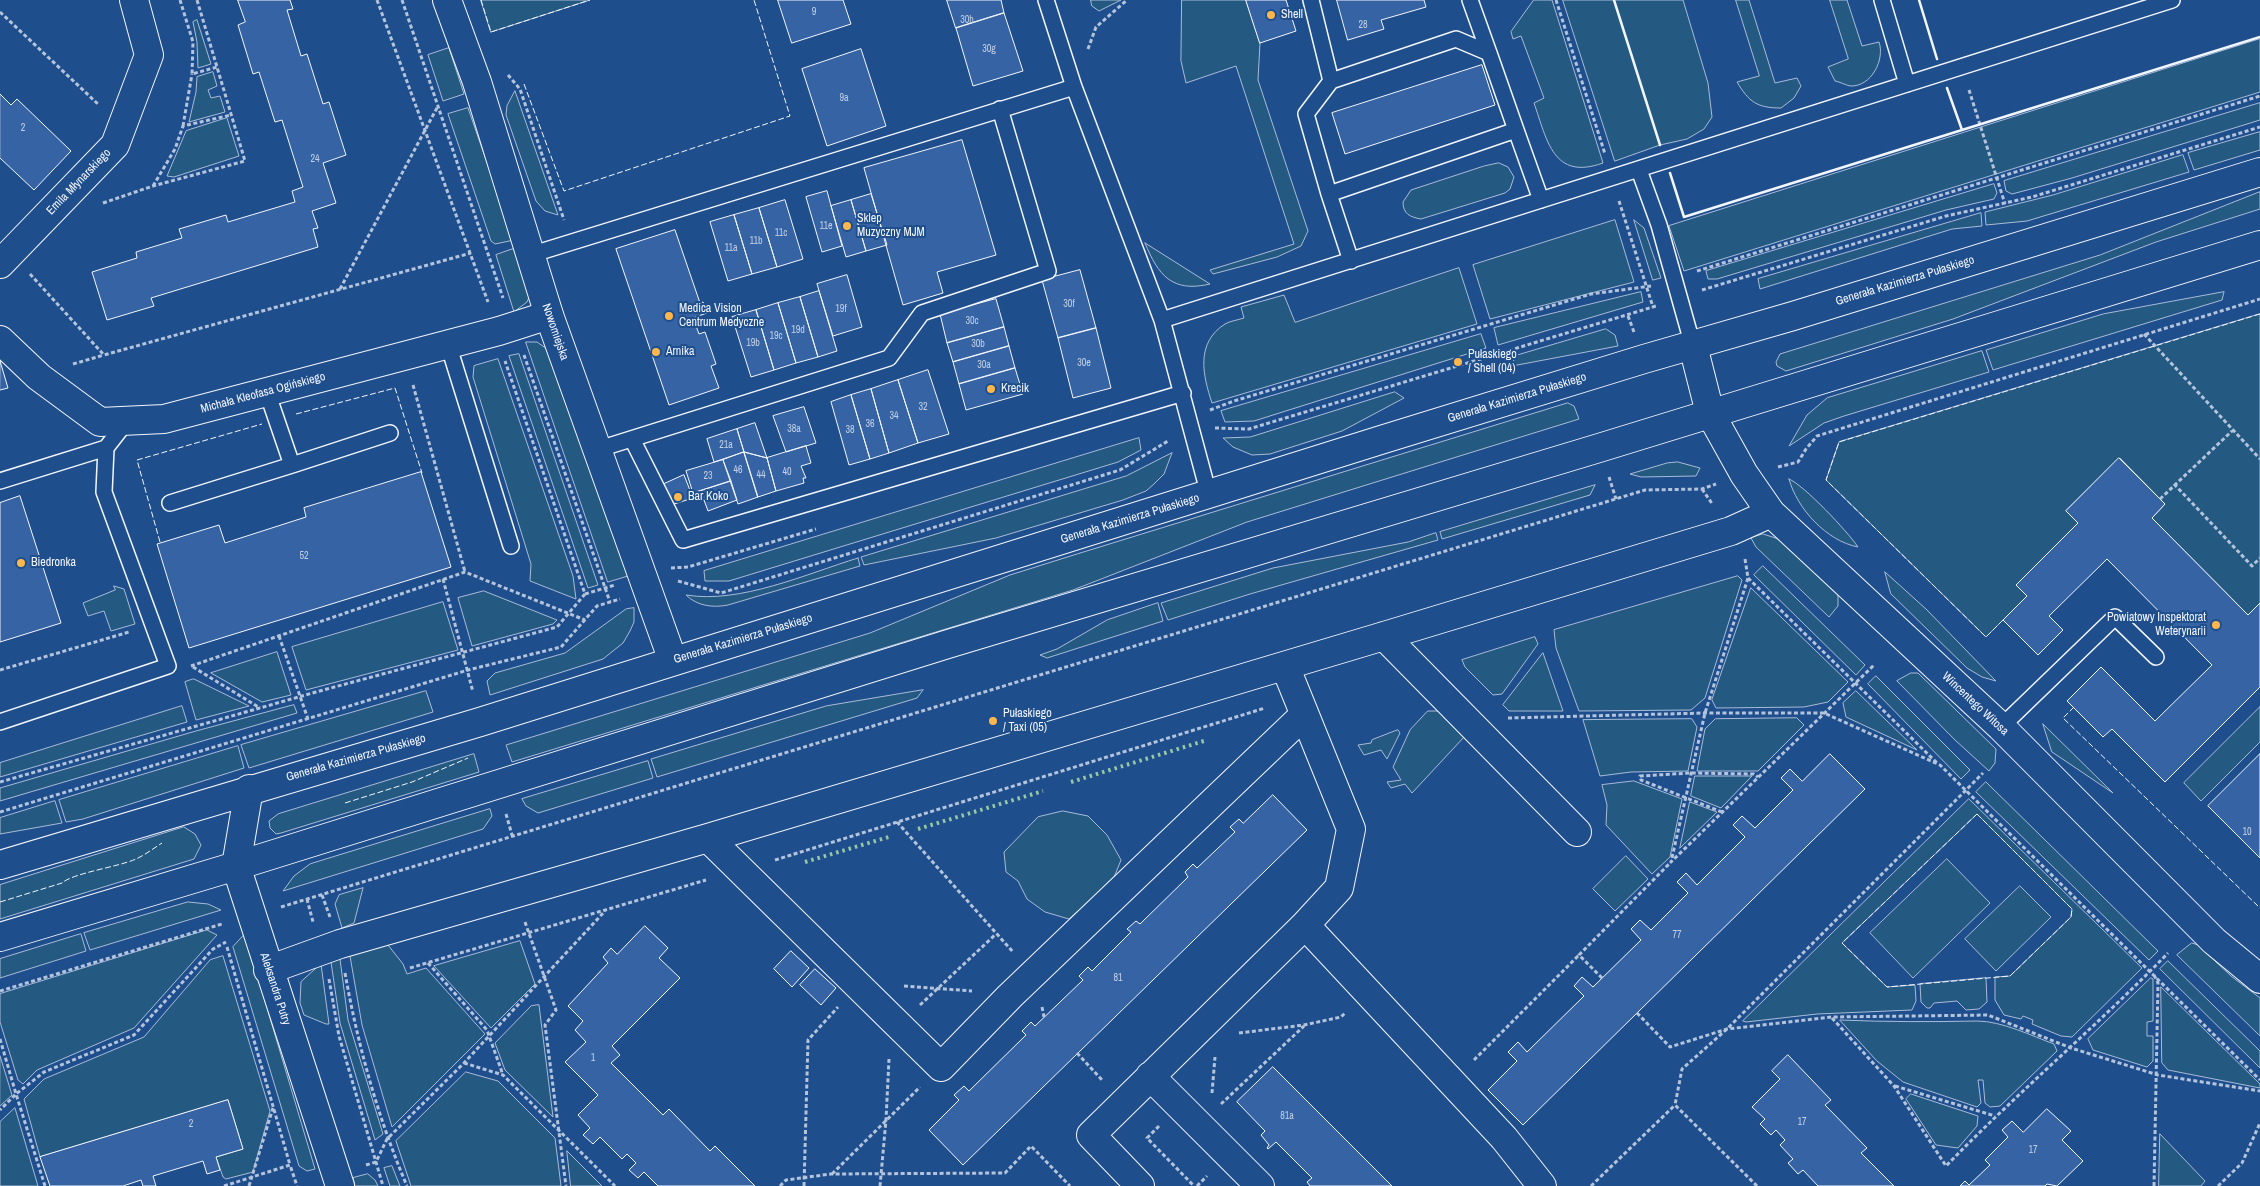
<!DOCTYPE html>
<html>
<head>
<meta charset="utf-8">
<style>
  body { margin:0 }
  canvas { display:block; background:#1f4e8c }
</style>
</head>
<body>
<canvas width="2260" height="1186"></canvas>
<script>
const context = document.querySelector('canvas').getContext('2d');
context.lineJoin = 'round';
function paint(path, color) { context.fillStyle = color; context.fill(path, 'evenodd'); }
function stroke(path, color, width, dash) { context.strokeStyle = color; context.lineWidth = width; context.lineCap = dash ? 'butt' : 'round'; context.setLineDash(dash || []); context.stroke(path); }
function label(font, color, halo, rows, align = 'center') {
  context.font = font + ' "Archivo Narrow",sans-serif'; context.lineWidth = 4; context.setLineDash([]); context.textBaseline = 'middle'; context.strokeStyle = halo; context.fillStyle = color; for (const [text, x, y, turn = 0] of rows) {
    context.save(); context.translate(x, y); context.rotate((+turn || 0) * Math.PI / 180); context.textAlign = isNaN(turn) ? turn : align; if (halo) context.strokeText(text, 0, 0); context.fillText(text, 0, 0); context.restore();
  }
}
const green = new Path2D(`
  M481,0H590L491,32Z
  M1091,0H1121L1099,11L1092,6Z
  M1182,0H1246L1260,43L1258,80L1308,231L1301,246L1277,257L1213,274L1210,270L1294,244L1236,66L1186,83L1181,61Z
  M1534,0H1552L1603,163C1553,181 1547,140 1534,103L1544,98L1521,36L1513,39L1511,32Z
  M1563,0H1683L1708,83L1712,117L1704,129L1687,139L1660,145L1615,161Z
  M1736,0H1749L1775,83L1797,78L1801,86L1794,98L1781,108C1757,108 1749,102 1737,82L1759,76Z
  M1830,0H1847L1862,46L1879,42C1885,59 1872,87 1850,86C1846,85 1840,82 1835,81L1828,67L1848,59Z
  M197,20L211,64L198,68L197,42L193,22Z
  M2260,39V92L1684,271L1669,226Z
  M449,48L464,94L443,101L428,55Z
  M213,72L217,86L208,90L211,98L220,96L225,112L189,122L196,92L197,77Z
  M515,91L558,215L545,211L536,201L506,115L507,106Z
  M2260,103V120L2072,178L2012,194L2006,191L2004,181Z
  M468,108L514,240L495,244L491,241L448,114Z
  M227,118L239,156L174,177L167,176L186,131Z
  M2260,132V150L2194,170L2188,153Z
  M2183,155L2189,172L2027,221L1986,225L1985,212L2053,195Z
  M1499,163L1508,167L1514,177L1510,189L1505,193L1421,219C1410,217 1403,214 1403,202L1411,190L1484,166Z
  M1994,184L1997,193L1994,199L1946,210L1717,279H1708L1706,271Z
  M2260,192V209L2156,242L1953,319L1786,371L1777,366L1776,362L1780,354L2100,255Z
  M1981,213L1982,226L1952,229L1760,289L1758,279Z
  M1615,220L1634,282L1490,319L1473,265Z
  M1634,220L1644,228L1661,278L1653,280Z
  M1145,243L1210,284C1172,293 1158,275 1145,243Z
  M516,248L530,295L527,302L514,312L496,255Z
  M1459,268L1477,324L1212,403C1203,376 1195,343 1225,324C1230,321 1238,320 1244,318L1241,307L1284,295L1295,322Z
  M1641,292L1643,302L1498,345L1494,328Z
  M2224,292L2222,300L1993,370L1986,350L2103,314Z
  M2260,314V603L2248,615L2152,518L2165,504L2120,458L2067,510L2078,523L2016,585L2027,596L1986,637L1826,480L1839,442Z
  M1606,329L1615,335L1618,346L1512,366L1515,356Z
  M1481,334L1486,348L1254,421L1225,422L1221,411Z
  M526,342H537L550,351L628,576L608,582Z
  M1982,351L1989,372L1844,416L1824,423L1789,446L1807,415L1827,398Z
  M519,354L598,585L588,588L509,356Z
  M498,359L573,576L576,599L530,581L531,564L473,377L474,366Z
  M1395,392L1404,398L1342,431L1270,454L1252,455L1233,447L1223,438L1250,437Z
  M1568,403L1574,406L1579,419L1247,522L1073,590L512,762L506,745L870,633L1010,575L1077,554Z
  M1139,438L1141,450L1118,462L729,581H705L704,571Z
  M1172,453L1164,474L1154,484L1146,491L1123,500L996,538L864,565L861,557L1126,476Z
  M1678,462L1700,468L1696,476L1641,477L1630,474L1667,463Z
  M1789,479C1804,485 1848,532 1858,547C1827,541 1797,509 1789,479Z
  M1595,485L1590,495L1442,539L1440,532Z
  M1436,533L1438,540L1250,594L1168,620L1161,603L1273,568L1408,542Z
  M1763,534L1785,541L1838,593V606L1829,617L1756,547L1751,538Z
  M858,558L860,566L728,605C713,608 697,606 686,595C740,604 806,574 858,558Z
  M1763,566L1865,665L1856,675L1754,575Z
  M1885,572L1926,609L1996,681L1982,677L1967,668L1891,594Z
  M1738,576L1742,580L1705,698L1691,710L1579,711L1556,648L1554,630Z
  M114,586L124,589L135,624L111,631L104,611L88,616L83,603L115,590Z
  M1751,588L1848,682L1828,702L1804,707L1716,708L1712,700Z
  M484,591L557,620L553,624L472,646L458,598Z
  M443,602L458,650L306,690L292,647Z
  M1158,603L1163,621L1047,658L1040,655L1057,649L1107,620Z
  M634,608V622L630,631L623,643L603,659L490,695L487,681L495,673L565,653L626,609Z
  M1535,637L1538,644L1502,694L1493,695L1465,667L1462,660Z
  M277,652L291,695L262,702L211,673Z
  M1543,653L1563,711H1509L1503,705Z
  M1911,673H1918L1996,749L1995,763L1989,771L1955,740L1897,681Z
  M1876,676L1970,770L1961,779L1868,684Z
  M193,679H194L249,706L196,720L185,682Z
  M923,690L917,698L657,777L651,759L826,706Z
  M426,691L433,712L249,768L241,745Z
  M1856,691L1917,750L1846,717L1843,703Z
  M294,705L297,713L0,801V788L196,731Z
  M182,706L187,722L0,777V763Z
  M2260,707V742L2201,801L2184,783Z
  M1428,711H1441L1465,736L1412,793L1405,784L1391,788L1387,782L1401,780L1393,767L1410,730Z
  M1797,718L1804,725L1758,771H1697L1705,729L1715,719Z
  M1692,719L1697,727L1688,771L1631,772L1600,776L1583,720Z
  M2043,724L2113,793L2052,752Z
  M1398,730L1400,733L1387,759L1381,750L1364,755L1358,745L1371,743L1372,740Z
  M238,746L244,768L83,819L66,822L59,800Z
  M474,754L479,772L281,833L276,834L270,828L269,821L278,814Z
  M648,761L653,778L538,813L526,806L522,799Z
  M1695,776H1752L1721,808L1691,796Z
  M1634,781L1682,799L1670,857L1652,874L1606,825L1607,805L1602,785Z
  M1986,782L2158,951L2149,960L1976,792Z
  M1969,799L2142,968L2072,1037L2061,1036L2032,1024L2033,1020L2023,1016L2021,1019L2004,1015L1995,1000V977L2010,976L2071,917L2072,909L1977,814L1842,943L1887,987L1915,985L1916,1001L1912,1010L1817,1014L1746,1022L1743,1021Z
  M55,801L62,823L0,834V818Z
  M1690,802L1717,812L1680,848Z
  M490,809L492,816L483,829L283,891L294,876L310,864Z
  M1063,811L1088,816L1107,835L1121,860L1113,880L1069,919L1045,912L1027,899L1018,881L1006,872L1004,852L1038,817Z
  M184,827L195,834L201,845L194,859L0,919V885Z
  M1626,856L1648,879L1615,911L1593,889Z
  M1947,859L1990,903L1913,978L1870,933Z
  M2020,886L2051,917L1996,971L1965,939Z
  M363,888L354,923L342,928L335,904L339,895Z
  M188,902L208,904L221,910L90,950L84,933Z
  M207,930L217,935L134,1028L37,1070L23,1084L18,1080L0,1022V994Z
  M81,934L86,951L0,978V959Z
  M245,934L315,1169L307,1171L299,1166L233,947Z
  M520,941L535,984L491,1028L434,966Z
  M2192,943L2198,945L2231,976L2260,998V1036L2177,955Z
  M388,945L403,964L407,974L426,968L485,1034L392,1127L362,1025L350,956Z
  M223,956L270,1111L253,1172L226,1179L223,1177L216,1157L243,1149L228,1100L40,1157L24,1099L44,1079L144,1037L210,960Z
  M340,959L348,1020L383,1134L375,1140L340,1023L331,962Z
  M2168,961L2260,1051V1068L2160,969Z
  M321,964L329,1024H326L304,1015L300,1003L301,982Z
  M1986,978L1987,1002L1979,1009L1966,1010L1957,1001L1934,1003L1930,1008H1927L1921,1002L1920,984Z
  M2151,978L2153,979V1021L2147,1022V1036H2153V1061L2147,1067L2093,1050L2088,1039Z
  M2161,987L2260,1084V1088L2168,1070L2162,1063Z
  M539,1005L553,1117L505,1070L495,1043L531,1006Z
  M1840,1020C1886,1022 1932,1022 1977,1021C2002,1021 2032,1036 2054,1044L2057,1051L2000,1106L1990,1107L1985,1103L1983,1080H1978L1981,1103L1977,1107L1903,1082L1877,1061Z
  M0,1056L12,1095L0,1106Z
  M466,1072L498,1081L555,1138L561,1186H411L396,1141Z
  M1911,1094L1978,1116L1977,1126L1958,1148L1936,1145L1906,1099Z
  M15,1108L38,1186H0V1122Z
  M2160,1134L2205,1181L2201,1186H2159Z
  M567,1151L602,1186H571Z
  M392,1166L400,1186H390L384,1168Z
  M368,1174L375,1180L378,1186H355L353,1178Z`);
const building = new Path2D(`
  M238,0H290L293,9L287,10L301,56L307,54L323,104L329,102L346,155L323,163L336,203L312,211L318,228L313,229L318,247L151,298L154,306L107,320L92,272L137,258L136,252L182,238L179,229L226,215L228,222L295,202L292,191L303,187L282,120L275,122L259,72L253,74L238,25L245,22Z
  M778,0H843L851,24L792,43Z
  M947,0H1001L1004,13L956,28Z
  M1246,0H1286L1296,31L1260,43Z
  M1337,0H1424L1426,7L1381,20L1384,29L1348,40Z
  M1004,13L1023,71L973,86L956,28Z
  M861,49L886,126L827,146L802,69Z
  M1482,65L1495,105L1345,154L1332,113Z
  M0,94L11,105L17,99L71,151L34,190L0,158Z
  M962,140L996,255L937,272L943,293L903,305L864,168Z
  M827,191L842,246L822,252L806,197Z
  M871,194L887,245L866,251L851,200Z
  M785,200L803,259L777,267L759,208Z
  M851,200L866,251L846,257L831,206Z
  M759,208L777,267L752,274L734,215Z
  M734,215L752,274L728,281L710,222Z
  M675,230L700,303L703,302L707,313L693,318L699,334L705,332L716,364L711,366L719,388L669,405L616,249Z
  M1080,270L1096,328L1058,338L1042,280Z
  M847,275L862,327L833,336L817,284Z
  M819,291L837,351L818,357L800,297Z
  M800,297L818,357L796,363L778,303Z
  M996,299L1004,327L947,343L940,314Z
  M778,303L796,363L774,370L756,310Z
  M756,310L774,370L751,377L732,317Z
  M1004,327L1009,346L953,362L947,343Z
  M1096,328L1111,388L1073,398L1058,338Z
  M1009,346L1015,368L959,384L953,362Z
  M0,361L8,388L0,390Z
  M1015,368L1023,394L966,410L959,384Z
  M928,370L949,434L918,443L898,380Z
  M898,380L918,443L889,453L871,389Z
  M871,389L889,453L870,459L851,395Z
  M851,395L870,459L849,465L831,402Z
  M804,407L816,443L786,452L773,416Z
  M755,423L767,458L744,452L737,429Z
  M737,429L744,452L714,462L707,439Z
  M806,446L811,463L801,466L806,478H803L804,483L776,491L767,458Z
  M744,452L758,497L738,504L723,460Z
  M744,452L767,458L776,491L758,497Z
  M2119,458L2165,504L2152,518L2248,615L2260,603V687L2165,782L2112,729L2103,737L2067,701L2101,667L2155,721L2212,665L2107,559L2049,616L2063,630L2038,655L2003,620L2027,596L2016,585L2078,523L2066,511Z
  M723,460L731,481L693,493L686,471Z
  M421,472L451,567L189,648L157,544L219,525L225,543L306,517L304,508Z
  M684,475L693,498L671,505L662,485Z
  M731,481L737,500L708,511L704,500L700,501L697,492Z
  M20,496L61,623L0,642V503Z
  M1830,754L1865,789L1523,1125L1488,1090L1517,1061L1508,1052L1518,1042L1527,1052L1584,996L1574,986L1582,977L1593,987L1641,940L1631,929L1640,920L1651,930L1688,893L1677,882L1686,873L1697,885L1745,837L1733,825L1742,816L1755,828L1793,790L1781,778L1790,769L1802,781Z
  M2260,754V858L2208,806Z
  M1273,795L1307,830L963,1165L929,1130L959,1100L954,1095L964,1086L969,1091L1026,1035L1022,1031L1031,1022L1035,1026L1083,980L1079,976L1088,967L1092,971L1131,932L1127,929L1136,921L1140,924L1188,877L1185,872L1193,864L1197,868L1235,832L1230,827L1239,819L1243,823Z
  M645,926L668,948L659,958L680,978L612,1046L620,1055L611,1063L663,1115L669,1109L710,1151L715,1146L755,1186H658L644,1172L638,1178L629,1170L636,1163L627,1154L622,1159L600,1137L593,1144L583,1135L590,1128L578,1115L598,1095L565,1062L586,1042L575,1030L583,1021L568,1006L608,963L603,957L611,948L617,954Z
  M791,951L809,968L792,987L774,969Z
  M815,969L836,988L821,1005L800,985Z
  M1788,1055L1831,1100L1825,1105L1867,1148L1861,1153L1894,1186H1818L1803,1170L1798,1174L1788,1163L1793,1159L1780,1145L1785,1140L1776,1130L1771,1135L1760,1124L1765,1119L1752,1107L1780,1079L1772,1071Z
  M1273,1067L1392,1186H1310L1307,1182L1312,1178L1276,1142L1268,1149L1267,1148L1269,1145L1261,1135L1265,1131L1237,1102Z
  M228,1100L243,1149L216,1157L220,1170L207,1174L203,1161L153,1176L156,1186H143L141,1180L123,1186H50L40,1157Z
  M2047,1109L2071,1131L2062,1140L2083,1161L2057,1186L2047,1184L2045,1186H1960L1965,1181L1969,1185L1990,1165L1985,1160L2008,1137L2002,1130L2012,1121L2023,1132Z`);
const path = new Path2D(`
  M180,0L193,42L192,74L217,67
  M377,0L488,302
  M402,0L503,298
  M1556,0L1605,154
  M0,12L99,105
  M1088,49L1096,27L1127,0
  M508,75L520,89L564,220
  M1969,90L2005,204
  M183,126L192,74
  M153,186L175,149L183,126L231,115
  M1619,201L1653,307
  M103,203L153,186L245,161L197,0
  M1697,271L2260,96
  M30,274L104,355L471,253
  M340,289L438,106
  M1702,290L1946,216L2032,197L2260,127
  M1628,316L1634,332
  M2144,334L2260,459
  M524,355L610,602
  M73,364L104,355
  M413,385L465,572
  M1210,410L1234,401L1591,294L1651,286
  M1215,428L1249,429L1656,306
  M1778,467L1798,462L1806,449L1817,436L2260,299
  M1609,477L1616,499
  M2174,484L2252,566L2260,558
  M1702,489L1713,505
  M2160,499L2232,431
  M1745,559L1748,578L1705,713L1671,862L1874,665
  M671,568L688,567L816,529
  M1748,578L1937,763
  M443,579L473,692
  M678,581L721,593L1120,470L1168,441
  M585,594L615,585
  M279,636L308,719
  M191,666L465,572L585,620
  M193,667L260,708
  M0,670L129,632
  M1508,718L1705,713H1824L1940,765L2260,1080
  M0,782L316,692L557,627L585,594L505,361
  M0,812L468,670L561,647L597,606L620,599
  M1722,812L1641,780L1640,776L1691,773L1754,774L1758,777
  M506,814L512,835
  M897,822L1013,952
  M775,860L1265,708
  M322,895L330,917
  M307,899L313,922
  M281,907L1645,490L1702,489L1716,484
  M525,922L556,1010L545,1025L566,1186
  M227,947L290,1165
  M428,963L487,1030L503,1075
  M410,968L706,880
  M345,973C358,1046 378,1118 407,1186
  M2154,975L2158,983L2154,1186
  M1602,978L1579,955L1671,862
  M329,979L339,1036L383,1186
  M904,986L972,991
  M0,991L222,924
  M920,1005L996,934
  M1042,1007L1044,1017
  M1637,1013L1670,1047L1727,1029L1832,1017L1988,1015L2071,1048L2158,1075L2260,1091
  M1832,1018L1894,1086L1946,1166C2018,1092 2097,1026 2168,953
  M1239,1033L1304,1025L1341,1017L1345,1013
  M0,1039L16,1094L0,1110
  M1077,1053L1102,1080
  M1474,1060L1579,955
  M464,1063L503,1075L615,1186
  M1895,1086L1995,1116
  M1212,1093L1215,1057
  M1221,1104L1304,1026
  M1159,1126L1147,1138L1194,1186
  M366,1165L376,1162L387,1139L464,1063L605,911
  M832,1174L920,1087
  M45,1186L16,1094L44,1072L134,1035L213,949L226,942
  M224,1186L290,1165L297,1186
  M249,1186L273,1108
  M780,1186L786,1180L831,1174L1005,1173L1031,1146L1070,1186
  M804,1186L808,1040L838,1007
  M880,1186L886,1120L889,1059
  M1197,1186L1207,1176
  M1591,1186L1675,1105
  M1757,1186L1675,1105L1682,1069L1727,1029L1983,773
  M2218,1186L2242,1163L2260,1123`);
const lane = new Path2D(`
  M1046,0L1074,87L1162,320
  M1311,0L1331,81
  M1470,0L1489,53
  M1882,0L1907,84
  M1639,170L1659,225L1693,346
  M1329,194L1306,114L1331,81L1456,39L1489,53L1516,130
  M530,255L1074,87
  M1351,261L1329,194L1516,130L1541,200
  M448,344L511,546
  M632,439L683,540L1183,393
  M596,450L889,358L922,313L1048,271L1000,109
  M292,465L390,433
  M0,481L106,448L127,421
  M1209,495L1162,320L2172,0
  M170,503L292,465L267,392
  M0,722L168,666L104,492L106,448
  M2001,727L2115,617L2156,657`);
const street = new Path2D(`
  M0,264L115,145L149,55L134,0
  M0,340L39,377L100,422L164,419L499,331L549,315
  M1693,346L1710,413
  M1384,636L1577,832
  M249,789L236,866L340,1186
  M708,838L941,1067L1010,996L1304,715
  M1305,925L1504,1138L1542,1186
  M268,970L340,944L708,838L1384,636L1731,531L1771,513
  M1150,1076L1260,1186
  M1140,1186L1091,1135L1305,925L1339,888L1351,829L1285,666`);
const secondary = new Path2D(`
  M447,0L477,82L549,315L673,661
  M1710,413L1744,474L1771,513L2001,727L2214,941L2260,979
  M0,865L480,722L1384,439L1644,359L1793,316L2260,172
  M0,937L236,866L948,644L1599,448L2260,245`);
const hedge = new Path2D(`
  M1071,782L1207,740
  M918,829L1043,791
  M805,862L892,836`);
const fence = new Path2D(`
  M481,0L491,32L590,0
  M524,84L564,191L790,116L754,0
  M296,414L395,388L422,473
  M160,542L137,460L262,424
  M2003,620L1986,637L1826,480L1839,442L2260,314
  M2074,707L2063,718L2260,908
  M345,803L412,782L468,758
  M1977,814L2072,909L2071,917L2010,976L1887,987L1842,943Z
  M0,902L62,883C73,873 118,867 136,859C145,855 154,848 162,843`);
const wall = new Path2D(`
  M1614,0L1660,145
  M1919,0L1937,59
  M1962,130L2260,37
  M1670,173L1684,217L1962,130L1947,88`);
const markers = [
  [1271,15,5,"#ffb74d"],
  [847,226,5,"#ffb74d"],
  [669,316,5,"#ffb74d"],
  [656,352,5,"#ffb74d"],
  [1458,362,5,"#ffb74d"],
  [991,389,5,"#ffb74d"],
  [678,497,5,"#ffb74d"],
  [21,563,5,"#ffb74d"],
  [2216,625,5,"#ffb74d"],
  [993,721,5,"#ffb74d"]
];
const numberNames = [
  ["9",814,12],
  ["30h",967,20],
  ["28",1363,25],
  ["30g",989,49],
  ["9a",844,98],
  ["2",23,128],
  ["24",315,159],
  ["11e",826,226],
  ["11c",781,233],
  ["11b",756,241],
  ["11a",731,248],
  ["30f",1069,304],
  ["19f",841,309],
  ["30c",972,321],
  ["19d",798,330],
  ["19c",776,336],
  ["19b",753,343],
  ["30b",978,344],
  ["30e",1084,363],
  ["30a",984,365],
  ["32",923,407],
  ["34",894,416],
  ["36",870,424],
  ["38a",794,429],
  ["38",850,430],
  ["21a",726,445],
  ["46",738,470],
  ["40",787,472],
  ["44",761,475],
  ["23",708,476],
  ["52",304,556],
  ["10",2247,832],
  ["77",1677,935],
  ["81",1118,978],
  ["1",593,1058],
  ["81a",1287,1116],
  ["17",1802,1122],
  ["2",191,1124],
  ["17",2033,1150]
];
const poiNames = [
  ["Shell",1281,15],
  ["Sklep",857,219],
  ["Muzyczny MJM",857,233],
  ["Medica Vision",679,309],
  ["Centrum Medyczne",679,323],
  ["Arnika",666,352],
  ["Pułaskiego",1468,355],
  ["/ Shell (04)",1468,369],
  ["Krecik",1001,389],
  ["Bar Koko",688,497],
  ["Biedronka",31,563],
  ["Powiatowy Inspektorat",2206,618,"right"],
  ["Weterynarii",2206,632,"right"],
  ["Pułaskiego",1003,714],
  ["/ Taxi (05)",1003,728]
];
const streetNames = [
  ["Emila Młynarskiego",79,182,-46],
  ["Generała Kazimierza Pułaskiego",1905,281,-17],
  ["Nowomiejska",555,332,71],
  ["Michała Kleofasa Ogińskiego",263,393,-15],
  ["Generała Kazimierza Pułaskiego",1517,398,-17],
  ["Generała Kazimierza Pułaskiego",1130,519,-17],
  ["Generała Kazimierza Pułaskiego",743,639,-17],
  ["Wincentego Witosa",1975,704,43],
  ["Generała Kazimierza Pułaskiego",356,758,-16],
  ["Aleksandra Putry",275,989,72]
];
paint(green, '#245a82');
stroke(green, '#a8bbd7', 1);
paint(building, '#3563a3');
stroke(building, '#f2f6ff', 1);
stroke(lane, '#f2f6ff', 18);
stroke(street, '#f2f6ff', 30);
stroke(secondary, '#f2f6ff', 30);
stroke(path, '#b3c4dc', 3, [4, 2.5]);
stroke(lane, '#1f4e8c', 15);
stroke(street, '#1f4e8c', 28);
stroke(secondary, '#1f4e8c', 28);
stroke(hedge, '#97c8a6', 4, [2.5, 4]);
stroke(fence, '#f2f6ff', 1, [6, 2.5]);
stroke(wall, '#f2f6ff', 2.5);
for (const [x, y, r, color] of markers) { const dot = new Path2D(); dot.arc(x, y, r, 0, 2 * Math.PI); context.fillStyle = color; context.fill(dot); stroke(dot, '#1f4e8c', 2); }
label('10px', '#c3d1e8', null, numberNames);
label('12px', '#f2f6ff', '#1f4e8c', poiNames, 'left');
label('12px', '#f2f6ff', '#1f4e8c', streetNames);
</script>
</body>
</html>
